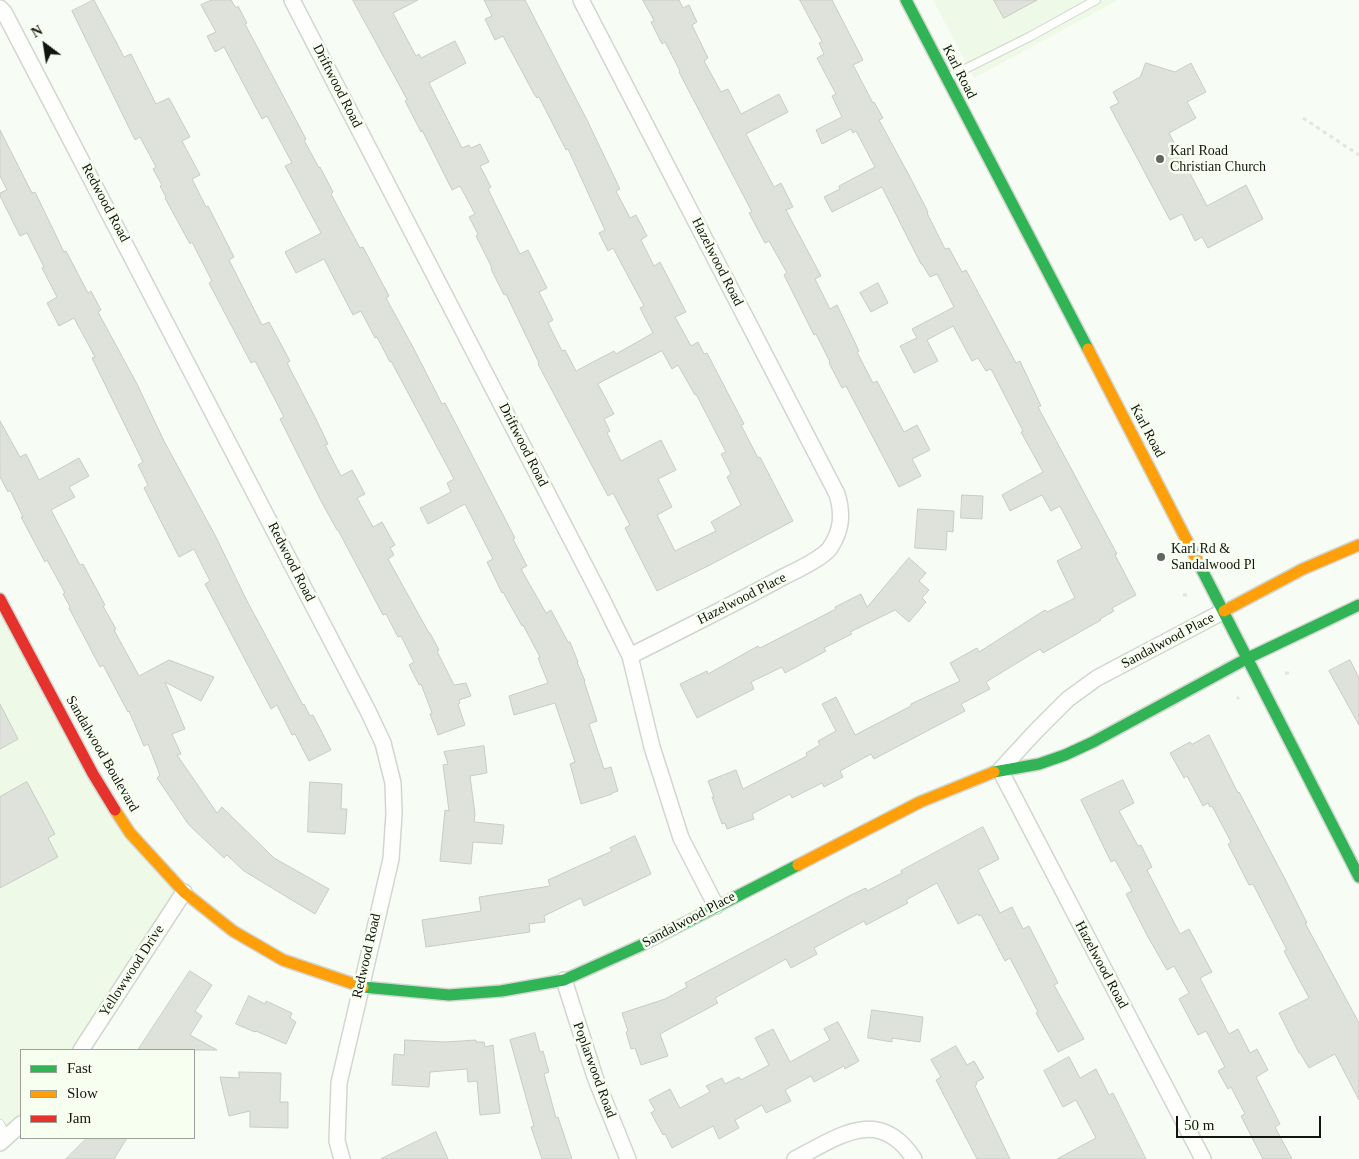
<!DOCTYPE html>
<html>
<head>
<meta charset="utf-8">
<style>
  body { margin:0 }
  #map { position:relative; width:1359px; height:1159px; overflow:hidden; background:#f7fcf4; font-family:"Times New Roman",serif }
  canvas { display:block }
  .legend { position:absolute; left:20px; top:1049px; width:175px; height:90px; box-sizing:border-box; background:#f7fff0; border:1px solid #9ba196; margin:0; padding:6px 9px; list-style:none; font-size:15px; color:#11150f }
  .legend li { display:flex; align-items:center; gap:10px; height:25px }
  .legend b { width:25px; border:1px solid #9ba196 }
  .north { position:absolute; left:20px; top:20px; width:50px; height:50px; -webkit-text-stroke:4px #f7fff0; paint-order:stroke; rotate:329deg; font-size:14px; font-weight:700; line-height:20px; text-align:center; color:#11150f }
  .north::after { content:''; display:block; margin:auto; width:18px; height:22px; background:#11150f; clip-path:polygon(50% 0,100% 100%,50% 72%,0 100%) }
  .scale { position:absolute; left:1176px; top:1116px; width:145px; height:22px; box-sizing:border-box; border:2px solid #11150f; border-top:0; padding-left:6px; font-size:15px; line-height:18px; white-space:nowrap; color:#11150f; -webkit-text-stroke:4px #f7fff0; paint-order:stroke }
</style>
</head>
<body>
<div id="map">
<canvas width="1359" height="1159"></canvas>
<ul class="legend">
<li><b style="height:6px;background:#30b455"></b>Fast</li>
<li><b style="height:6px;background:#ff9f0a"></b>Slow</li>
<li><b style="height:6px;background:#e5322d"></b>Jam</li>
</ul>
<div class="north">N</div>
<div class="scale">50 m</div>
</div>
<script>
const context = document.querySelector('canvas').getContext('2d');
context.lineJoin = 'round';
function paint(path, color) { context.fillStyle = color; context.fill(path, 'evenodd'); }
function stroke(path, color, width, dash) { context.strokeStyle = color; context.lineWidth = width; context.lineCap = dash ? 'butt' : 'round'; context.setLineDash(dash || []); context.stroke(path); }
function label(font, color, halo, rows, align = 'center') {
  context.font = font + ' "Times New Roman",serif'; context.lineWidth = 5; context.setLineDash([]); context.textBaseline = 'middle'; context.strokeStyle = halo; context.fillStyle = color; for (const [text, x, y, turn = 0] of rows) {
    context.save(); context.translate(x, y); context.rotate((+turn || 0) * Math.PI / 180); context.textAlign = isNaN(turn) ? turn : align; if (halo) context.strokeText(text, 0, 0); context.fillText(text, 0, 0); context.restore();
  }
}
const built = new Path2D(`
  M933,0H1118L974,78Z
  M0,600L100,791L182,890L81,1050H21V1133L0,1149Z`);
const building = new Path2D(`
  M94,0L124,57L131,54L156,104L169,98L190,137L182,141L200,175L192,179L206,207L208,206L234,257L229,260L262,325L269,322L290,361L287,363L315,417L328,444L325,445L341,476L352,470L365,494L357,498L373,527L382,522L395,545L390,548L394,555L388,559L429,633H430L439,650L437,651L454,685L466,683L471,696L459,700L460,703L458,704L465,725L438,735L430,714L432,713L421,684L419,685L409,665L414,662L401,636L398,637L386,614L383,615L338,530H337L321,501L280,419L284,417L255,361L251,363L209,283L212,281L192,242L190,244L165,198L166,197L160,186L162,185L153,169L156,167L140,137L135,140L72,11Z
  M212,0H231L236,8L238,6L247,23L245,24L306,139L304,140L319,168L320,167L333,192L331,194L360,248L363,247L389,296L386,298L414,349L442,404L445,403L515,538L513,539L527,566L521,569L546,613L551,610L568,642H570L578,662H577L585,681H584L597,721L589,724L604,769L611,767L618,791L612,793V794L581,804L570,764L575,762L555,703L514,715L509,696L548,683L538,658L540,657L523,625L522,626L503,592L502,593L487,562L493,559L465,504L428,524L420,508L451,492L447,483L454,479L391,361L390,362L377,337L375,338L361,311L353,315L324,259L296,273L285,252L321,233L285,166L292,163L267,116L262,119L224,47L215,52L207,36L216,32L201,5Z
  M353,0H418L393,13L416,56L419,54L421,58L455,41L466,63L429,83L462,148L469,145L471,148L480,144L489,162L480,166L491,187L488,189L520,254L528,250L547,288L539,292L553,320L548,323L562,351L565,350L576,371L614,351L616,354L653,333L640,308L644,306L613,248L608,251L599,233L605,230L568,149L566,150L539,97L537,98L534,94L503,36L495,40L485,19L492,16L484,0H525L587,120L620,189L616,191L630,218L636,215L647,236L641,240L654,266L660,262L686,312L675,317L691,346L698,342L704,354L707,353L744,424L741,425L758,458L760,457L793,521L708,566L657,591L625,528L630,525L613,493L608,496L538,364L539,363L506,294L504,295L491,269L492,268L476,236L478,234L469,217L475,214L460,186L452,190L422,130L421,132L405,101L407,100ZM662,351L672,369L678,365L695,395L696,394L726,452L721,454L731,474L727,477L741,505L711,522L716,531L675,551L657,515L672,507L658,479L676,470L661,440L621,461L607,433L610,431L604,419L614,414L598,384Z
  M643,0H679L683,8L689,5L697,22L692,25L708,58L704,61L721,92L728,89L741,114L779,94L788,112L746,134L774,187L781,183L793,207L786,210L821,276L815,279L830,309L837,305L859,351L857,352L873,383L877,381L904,432L917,425L930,450L912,459L921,476L899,487L846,386L842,388L829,363L830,362L816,334L814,335L784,275L787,273L769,241L765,243L749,213L752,212L679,72L680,71L665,42L662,44L651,22L654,21Z
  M800,0H832L863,60L853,65L873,103L874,102L883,118L879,120L911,179L928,212L927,213L945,249L949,248L962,272L966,270L1016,363L1020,361L1041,406L1038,407L1117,554L1115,555L1136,595L1112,608L1114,611L1100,619L1101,620L1043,653L1040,649L986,682L990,689L961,704L965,711L874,759L871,754L840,771L843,777L824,787L822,783L792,798L790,794L752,814L754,819L727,829L725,823L722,824L712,797H714L708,781L736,770L743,789L807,756L806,753L820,745L818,741L836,731L822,704L836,697L855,735L911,706V704L960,681L950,663L977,648L979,652L1045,610L1047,612L1075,598L1057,561L1082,548L1060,506L1051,511L1042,495L1010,511L1002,495L1043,472L1021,432L1023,431L991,369L986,371L978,358L972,361L953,326L927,340L938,361L914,373L900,346L917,338L912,329L954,307L937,274L930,277L922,264H921L882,187L832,212L824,197L840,189L839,186L875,167L856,131L853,133L851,129L822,144L816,130L842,117L832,96L836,94L817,58L824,54L819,43L822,42Z
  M994,0H1037L1004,18Z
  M1146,63L1175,72L1191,63L1206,92L1187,102L1196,118L1169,133L1207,206L1246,185L1263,219L1208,248L1202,237L1195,241L1182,214L1170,220L1110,107L1119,103L1113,92L1140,77Z
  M0,130L32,193L35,192L64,252L66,251L88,293L91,291L101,310L98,312L137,384L164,441L216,537L247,601L303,705L304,704L310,716L313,715L331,750L309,761L295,734L292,735L277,705L271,709L205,584L210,581L194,549L179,557L144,488L148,485L138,465L143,462L92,358L95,357L74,318L59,326L47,303L57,297L42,268L44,267L27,233L20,236L0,196V193L7,190L0,176Z
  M878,283L888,303L871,312L860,293Z
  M0,421L20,457L26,454L39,480L79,458L89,476L69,487L75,497L51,510L80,565L83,564L105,605L103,606L116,629L114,630L139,676L169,660L214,677L201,701L165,682L185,729L172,734L181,754L177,755L217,813L222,807L274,858L329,889L315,914L244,871L227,855L224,858L189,825L157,778L160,775L148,744L144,746L129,711L128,712L103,665L100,667L69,608L70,607L63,594L65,593L47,560L45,562L21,517H23L10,490L8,492L0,477Z
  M962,495L983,496L982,519L961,518Z
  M918,509L954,511L953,532L947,531L946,550L915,548Z
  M909,558L926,573L919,581L929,590L922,598L926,602L909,622L895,610L850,632L852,634L824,648L826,651L785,673L782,667L751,682L754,689L697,718L680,684L707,671L708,674L758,646L760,648L836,609L835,607L861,594L867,607Z
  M1350,660L1359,678V725L1329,671Z
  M0,704L18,739L0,749Z
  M1209,735L1238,793L1239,792L1285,879L1307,923H1305L1359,1023V1100L1335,1054L1309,1068L1300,1053H1299L1279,1013L1309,998L1284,951L1287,950L1253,884L1249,885L1228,844L1231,842L1212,806L1210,807L1208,803L1203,806L1187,776L1184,778L1170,753L1190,742L1192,744Z
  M484,746L487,773L470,776L475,814L474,822L504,825L502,844L473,842L471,864L440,861L445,810L449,811L443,765L448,764L444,752Z
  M1123,780L1134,803L1119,811L1138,846L1141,845L1152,867L1147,870L1180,934L1189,929L1212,972L1200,978L1229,1034L1238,1029L1250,1053L1257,1049L1268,1070L1256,1077L1280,1124L1275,1127L1292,1159H1263L1241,1116L1245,1114L1231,1087L1228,1089L1218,1071L1225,1067L1206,1031L1198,1035L1179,999L1189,993L1174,966L1167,970L1148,937L1126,894L1132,891L1115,860L1111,862L1081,800Z
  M27,782L55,834L48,838L58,857L0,888V797Z
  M310,782L342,784L341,809H347L345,834L308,832Z
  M983,827L999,859L978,870L1000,913L1012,907L1023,929L1029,926L1058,983L1054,985L1084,1039L1058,1052L1036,1013L1038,1012L1010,958L1005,961L981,915L979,916L978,914L958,924L937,883L906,900L908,903L885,915L866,925L864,921L814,948L817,954L791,968L786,959L715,998L718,1003L660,1034L668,1056L641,1065L635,1048L631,1049L626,1032L628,1031L622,1013L665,999L687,987L685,983L851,895L866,888L867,891L902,873L901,871Z
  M635,836L651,874L584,906L581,898L544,916L545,922L529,924L530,932L426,947L422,920L481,911L479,897L550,886L548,880L612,851L610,848Z
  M190,971L212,985L195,1011L202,1016L190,1035L217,1050H138Z
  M249,996L265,1004L266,1001L292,1013L290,1018L296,1022L286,1044L256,1031L255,1032L236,1024Z
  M872,1010L923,1017L920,1042L892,1038V1042L868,1038Z
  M838,1022L859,1061L845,1069L844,1066L814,1082L811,1076L785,1090L791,1101L766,1113L762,1105L735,1120L739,1128L719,1139L713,1126L672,1148L665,1134L663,1135L651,1113L655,1110L649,1100L670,1089L680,1108L710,1092L706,1086L722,1078L725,1084L739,1077L741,1080L769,1065L755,1038L773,1029L790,1062L830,1040L824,1029Z
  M535,1033L540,1052L543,1051L549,1072L544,1074L556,1118L558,1117L572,1159H542L531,1127L534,1126L510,1040Z
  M405,1040L445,1042L476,1040V1042H484L485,1047L493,1045L500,1113L480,1115L477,1081L468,1082L467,1069L430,1072L429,1087L392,1085L394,1054L404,1055Z
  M956,1046L967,1065L974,1061L984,1078L976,1082L977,1084L975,1086L1010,1159H977L936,1080L941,1077L931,1060Z
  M1069,1057L1080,1078L1096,1069L1109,1095L1113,1093L1146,1159H1057L1096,1138L1076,1100L1063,1107L1044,1071Z
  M239,1072L281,1073L280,1102H288V1128L250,1127V1111L229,1116L220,1077L239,1078Z
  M436,1132L448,1159H381Z
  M87,1138H127L114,1159H66Z`);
const path = new Path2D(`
  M1303,118L1359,155
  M1233,571L1235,569
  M1183,595H1187
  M1285,673H1289
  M1237,699L1239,697`);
const lane = new Path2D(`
  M947,78L1031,36L1096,0
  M0,1124L7,1137`);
const street = new Path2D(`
  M292,0L601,597L630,656L652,747L681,838L716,906
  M581,0L837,494C843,514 842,530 830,548C824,557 796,571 785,576C734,604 682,630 630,656
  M0,8L4,12L368,711L383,743L393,783L394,814L391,859L339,1083L337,1141L342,1159
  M564,980L595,1077L628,1159
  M81,1050L184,892
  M0,1143L21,1124
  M795,1159C838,1137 879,1105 914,1159
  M1203,1159L1000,770L1036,731L1068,699L1097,678L1224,611`);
const fast = new Path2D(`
  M906,0L1088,349
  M1199,564L1359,877
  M994,772L1039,764L1065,755L1093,742L1248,658L1359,605
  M363,987L449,995L501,991L564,980L644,944L798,865`);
const slow = new Path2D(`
  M1088,349L1199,564
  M1224,611L1303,569L1359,545
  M115,810L130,833L184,892L233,931L283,960L363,987
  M798,865L920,802L994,772`);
const jam = new Path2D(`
  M0,599L93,774L115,810`);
const markers = [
  [1160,159,5,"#62665f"],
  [1161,557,5,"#62665f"]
];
const streetNames = [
  ["Karl Road",959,72,63],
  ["Driftwood Road",337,86,63],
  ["Redwood Road",105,203,62],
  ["Hazelwood Road",717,262,63],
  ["Karl Road",1147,431,62],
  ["Driftwood Road",523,445,63],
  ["Redwood Road",291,562,63],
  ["Hazelwood Place",742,599,-27],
  ["Sandalwood Place",1168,641,-28],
  ["Sandalwood Boulevard",102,754,60],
  ["Sandalwood Place",689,920,-28],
  ["Redwood Road",367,956,-77],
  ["Hazelwood Road",1101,965,62],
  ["Yellowwood Drive",132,971,-57],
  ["Poplarwood Road",594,1070,70]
];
const poiNames = [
  ["Karl Road",1170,151],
  ["Christian Church",1170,167],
  ["Karl Rd &",1171,549],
  ["Sandalwood Pl",1171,565]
];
paint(built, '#eff9e8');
paint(building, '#dee2db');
stroke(building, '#c8ccc6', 1);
stroke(lane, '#d2d6d0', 10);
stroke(street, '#d2d6d0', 18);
stroke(fast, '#d2d6d0', 14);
stroke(slow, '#d2d6d0', 14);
stroke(jam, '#d2d6d0', 14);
stroke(path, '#e3e4e2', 3, [4, 4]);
stroke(lane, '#fefffd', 8);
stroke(street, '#fefffd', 15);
stroke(fast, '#30b455', 11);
stroke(slow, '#ff9f0a', 11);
stroke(jam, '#e5322d', 11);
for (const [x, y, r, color] of markers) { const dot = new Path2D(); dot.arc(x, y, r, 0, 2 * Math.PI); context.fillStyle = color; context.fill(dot); stroke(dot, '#f7fff0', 2); }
label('14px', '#11150f', '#f7fff0', streetNames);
label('14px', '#11150f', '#f7fff0', poiNames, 'left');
</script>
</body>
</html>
